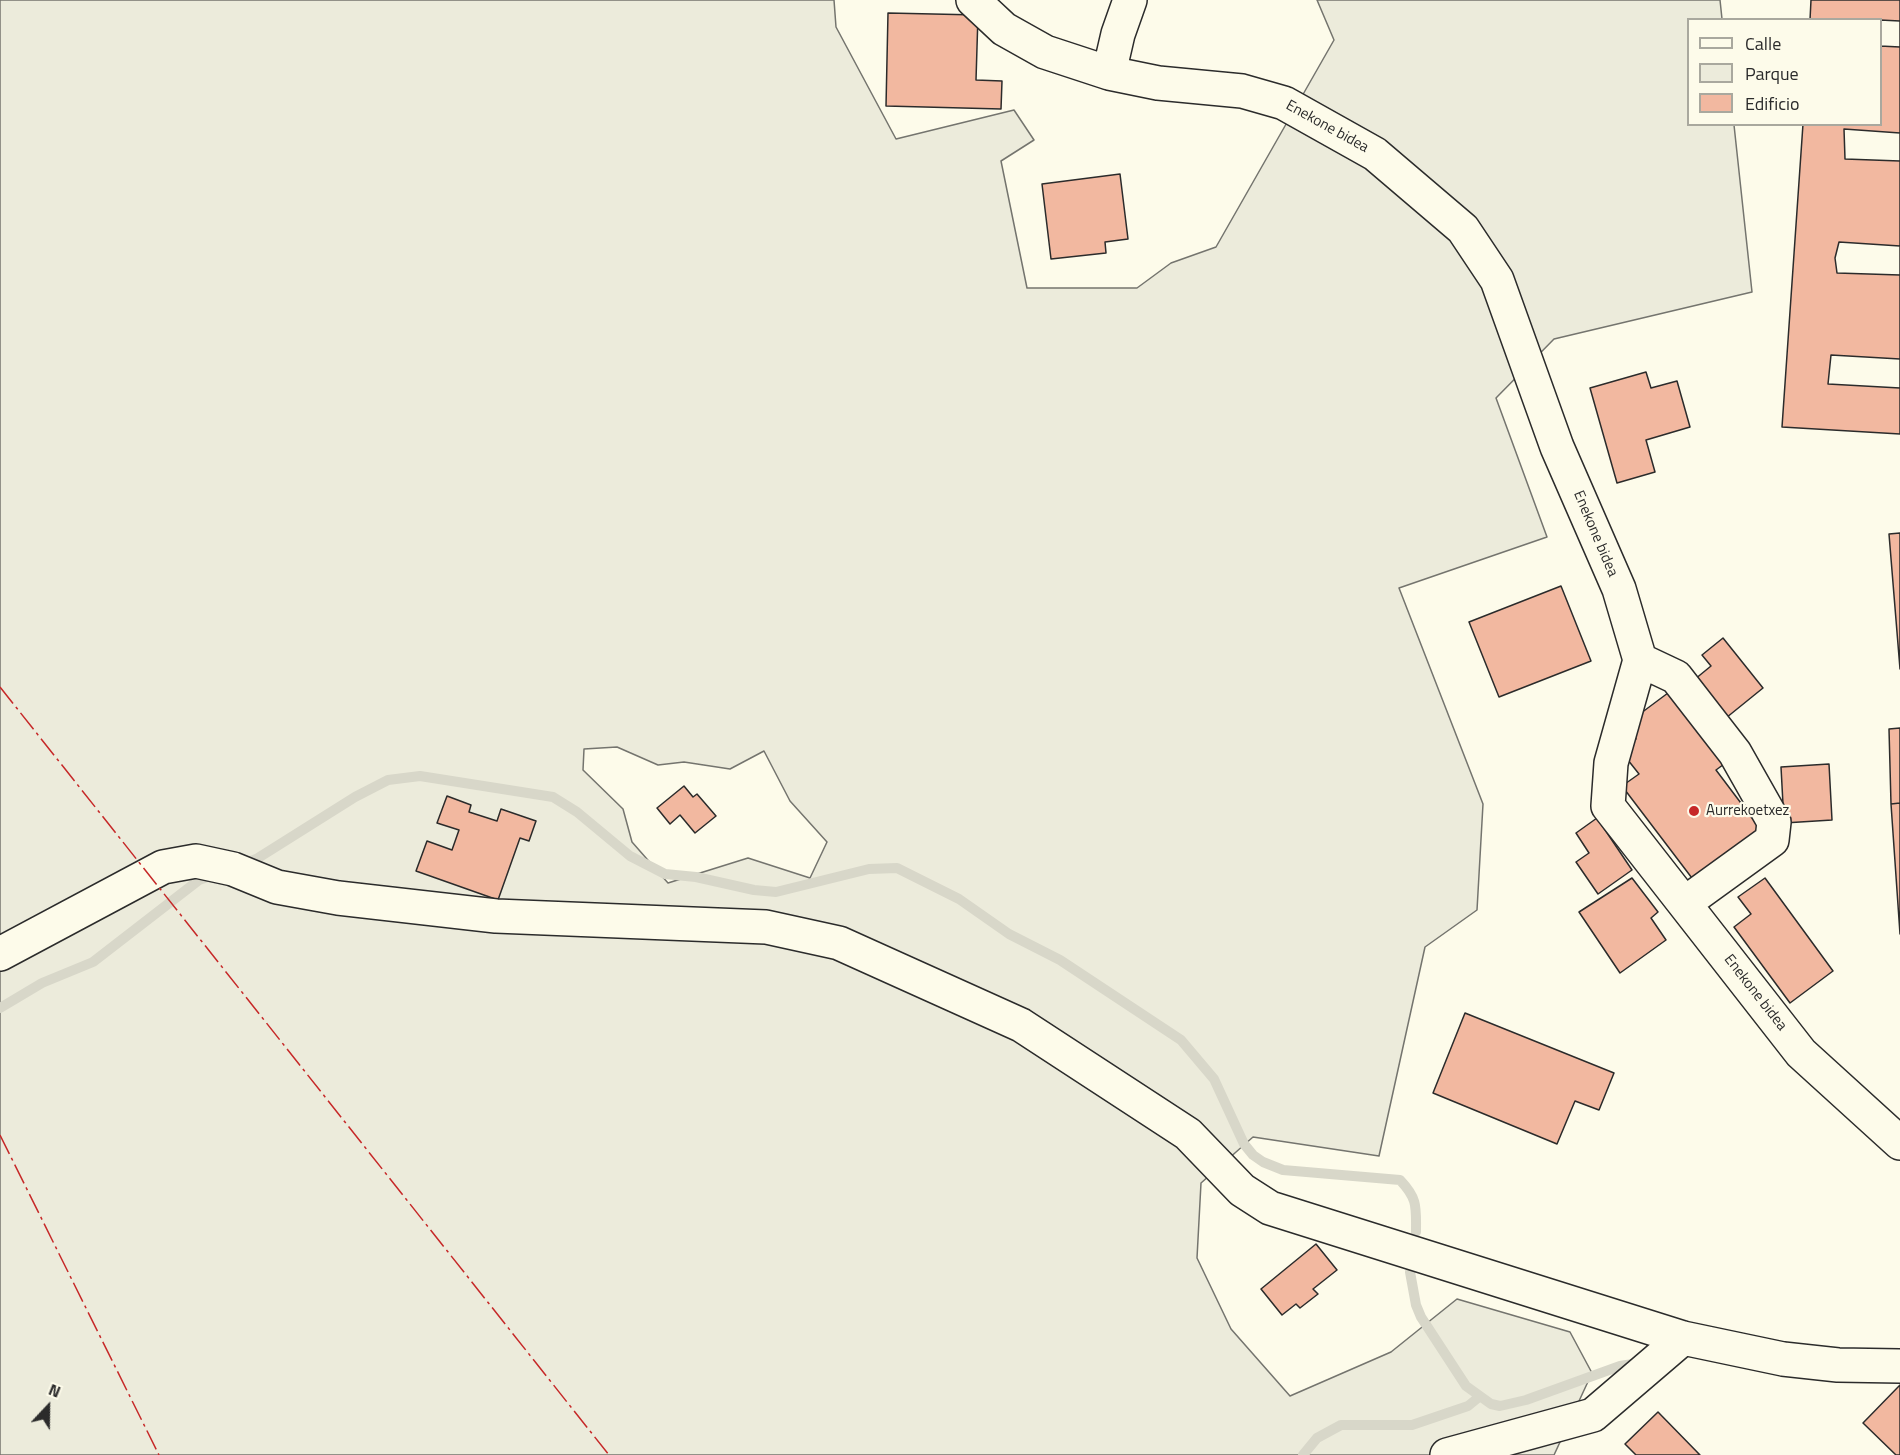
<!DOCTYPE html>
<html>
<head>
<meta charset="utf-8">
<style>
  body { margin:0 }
  #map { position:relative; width:1900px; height:1455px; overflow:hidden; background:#fdfbea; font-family:"Titillium Web",sans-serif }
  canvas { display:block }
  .legend { position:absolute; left:1687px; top:18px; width:195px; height:108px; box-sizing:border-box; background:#fdfbea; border:2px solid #a9a89e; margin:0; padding:8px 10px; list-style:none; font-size:18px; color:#2b2b2b }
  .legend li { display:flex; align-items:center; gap:12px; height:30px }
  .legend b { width:30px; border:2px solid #a9a89e }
  .north { position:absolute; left:18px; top:1377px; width:60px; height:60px; -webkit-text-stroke:4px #fdfbea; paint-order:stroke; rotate:22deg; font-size:16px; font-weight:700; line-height:24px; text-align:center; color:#2b2b2b }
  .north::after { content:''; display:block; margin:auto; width:21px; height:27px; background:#2b2b2b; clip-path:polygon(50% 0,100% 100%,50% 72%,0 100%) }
</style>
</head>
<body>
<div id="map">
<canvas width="1900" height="1455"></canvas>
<ul class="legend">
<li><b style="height:8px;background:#fdfbea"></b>Calle</li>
<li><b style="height:16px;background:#ecebdb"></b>Parque</li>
<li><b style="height:16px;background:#f2b8a0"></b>Edificio</li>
</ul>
<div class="north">N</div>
</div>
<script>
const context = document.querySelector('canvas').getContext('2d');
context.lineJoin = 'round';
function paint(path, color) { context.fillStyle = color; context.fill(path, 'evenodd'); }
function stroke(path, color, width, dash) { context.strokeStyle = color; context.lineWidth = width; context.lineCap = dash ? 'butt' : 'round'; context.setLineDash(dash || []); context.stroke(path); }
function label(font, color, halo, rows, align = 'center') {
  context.font = font + ' "Titillium Web",sans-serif'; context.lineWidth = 4.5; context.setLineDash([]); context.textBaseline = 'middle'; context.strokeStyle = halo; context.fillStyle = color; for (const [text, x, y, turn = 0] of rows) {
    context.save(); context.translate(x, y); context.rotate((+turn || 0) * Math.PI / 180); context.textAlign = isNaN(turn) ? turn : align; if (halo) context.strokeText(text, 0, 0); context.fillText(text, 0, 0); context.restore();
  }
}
const green = new Path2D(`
  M0,0H834L836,27L896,139L1014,110L1034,140L1001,161L1027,288H1137L1171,263L1216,247L1334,40L1317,0H1720L1722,19L1688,20V124L1734,125L1752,292L1554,339L1496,398L1547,537L1399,588L1483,804L1477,910L1425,947L1379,1156L1253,1137L1201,1183L1197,1258L1231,1329L1290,1396L1391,1352L1457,1299L1570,1332L1592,1373L1554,1455H0ZM617,747L658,765L684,762L730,769L764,751L790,801L827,842L810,878L748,858L668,883L632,842L623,809L583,770L584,749Z`);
const stream = new Path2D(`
  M241,865L258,858L355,797L388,780L420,776L553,797L577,812L630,856L665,874L696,877L754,890L776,892L869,869L897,868L959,899L1009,934L1060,960L1181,1040L1214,1079L1244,1144L1253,1155L1263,1162L1283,1170L1400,1180C1418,1199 1416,1207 1416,1232
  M0,1008L42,983L93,962L199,880L215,874
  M1410,1272L1416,1305L1421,1317L1466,1386L1491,1404L1500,1406L1526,1400L1620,1366L1639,1363
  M1303,1455L1317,1438L1341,1425H1412L1468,1406L1479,1397`);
const building = new Path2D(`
  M1811,0H1900V434L1782,427L1803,124H1880V20H1810Z
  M888,13L978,15L976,80L1002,81L1001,109L886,106Z
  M1880,20L1900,21V47L1880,46Z
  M1844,129L1900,133V161L1845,159Z
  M1120,174L1128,239L1105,242L1106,253L1051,259L1042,184Z
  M1839,242L1900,246V275L1837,273L1835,258Z
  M1831,355L1900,359V388L1828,384Z
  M1646,372L1651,388L1677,381L1690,427L1646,440L1655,472L1617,483L1590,388Z
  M1900,533V669L1889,534Z
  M1561,586L1591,661L1499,697L1469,622Z
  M1723,638L1763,688L1721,722L1689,684L1711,666L1702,655Z
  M1676,687L1731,759L1716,770L1765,835L1698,886L1622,786L1639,774L1620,750L1636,739L1625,725Z
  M1900,728V803L1891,804L1889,729Z
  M1829,764L1832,820L1784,823L1781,767Z
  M684,786L693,797L697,794L716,816L695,833L680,815L670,824L657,808Z
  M447,796L471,805L469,812L497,821L501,809L536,821L529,841L520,838L498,900L416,871L427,841L452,850L459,830L437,823Z
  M1900,803V934L1891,804Z
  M1597,818L1632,870L1598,894L1576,862L1589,853L1576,833Z
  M1632,878L1658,912L1651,918L1666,940L1620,973L1579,912Z
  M1765,878L1833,971L1790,1003L1734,927L1751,914L1738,897Z
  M1465,1013L1614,1073L1599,1110L1575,1101L1557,1144L1433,1093Z
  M1316,1244L1337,1270L1313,1289L1318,1294L1300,1308L1296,1304L1282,1315L1261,1289Z
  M1900,1385V1455H1896L1863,1423Z
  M1658,1412L1700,1455H1636L1625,1444Z`);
const minor = new Path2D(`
  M973,0L1004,29L1045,52L1109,73
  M1130,0L1118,34L1109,73L1158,83L1242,91L1284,103L1375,154L1463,229L1497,280L1557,447L1619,589L1640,660L1611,763L1608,806L1801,1053L1900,1143
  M1640,660L1676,677L1735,753L1774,822L1772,840L1685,903
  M0,954L163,867L196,861L233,869L277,887L338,898L496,916L766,927L839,943L1021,1025L1188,1134L1242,1190L1270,1208L1683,1338L1783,1359L1838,1365L1900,1366
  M1447,1455L1593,1415L1683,1338`);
const power = new Path2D(`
  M0,687L609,1455
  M0,1135L159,1455`);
const markers = [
  [1694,811,6,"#c62828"]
];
const streetNames = [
  ["Enekone bidea",1327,127,29],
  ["Enekone bidea",1595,534,67],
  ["Enekone bidea",1755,993,52]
];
const poiNames = [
  ["Aurrekoetxez",1706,811]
];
paint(green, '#ecebdb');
stroke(green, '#74746e', 1.5);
stroke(stream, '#d8d7c9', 10);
paint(building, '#f2b8a0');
stroke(building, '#2b2b2b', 1.5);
stroke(minor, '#2b2b2b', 36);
stroke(minor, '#fdfbea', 33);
stroke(power, '#c62828', 1.5, [21, 4.5, 3, 4.5]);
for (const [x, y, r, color] of markers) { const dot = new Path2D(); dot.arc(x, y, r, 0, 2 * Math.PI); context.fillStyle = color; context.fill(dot); stroke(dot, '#fdfbea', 2); }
label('15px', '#2b2b2b', '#fdfbea', streetNames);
label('15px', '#2b2b2b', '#fdfbea', poiNames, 'left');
</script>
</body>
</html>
